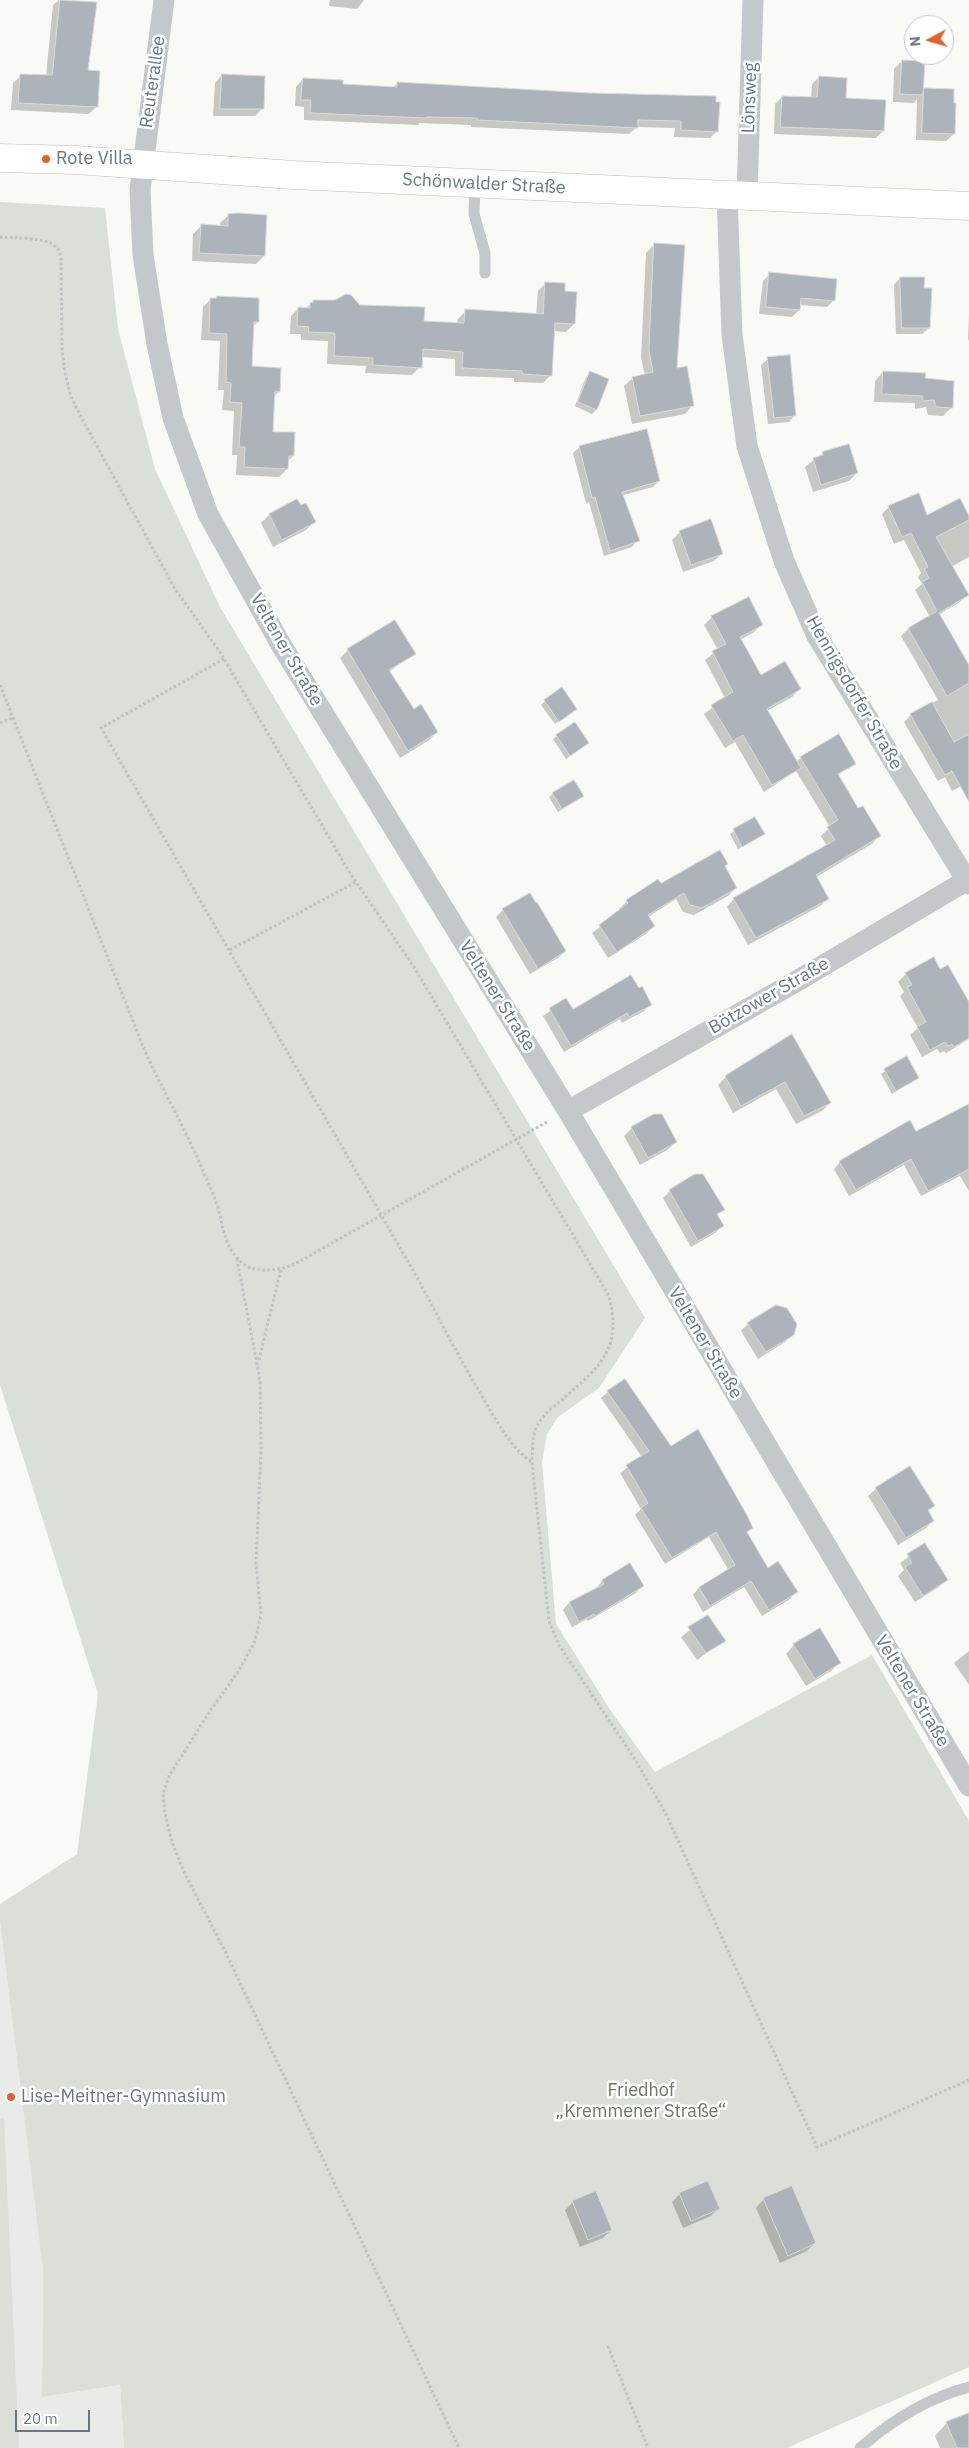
<!DOCTYPE html>
<html>
<head>
<meta charset="utf-8">
<style>
  body { margin:0 }
  #map { position:relative; width:969px; height:2448px; overflow:hidden; background:#f9f9f6; font-family:"IBM Plex Sans",sans-serif }
  canvas { display:block }
  .north { position:absolute; left:904px; top:15px; width:50px; height:50px; box-sizing:border-box; background:#fff; border:1px solid #c3c9cf; border-radius:50%; rotate:264deg; font-size:14px; font-weight:700; line-height:20px; text-align:center; color:#687787 }
  .north::after { content:''; display:block; margin:auto; width:18px; height:22px; background:#e0622f; clip-path:polygon(50% 0,100% 100%,50% 72%,0 100%) }
  .scale { position:absolute; left:15px; top:2410px; width:75px; height:22px; box-sizing:border-box; border:2px solid #687787; border-top:0; padding-left:6px; font-size:15px; line-height:18px; white-space:nowrap; color:#687787; -webkit-text-stroke:4px #fff; paint-order:stroke }
</style>
</head>
<body>
<div id="map">
<canvas width="969" height="2448"></canvas>
<div class="north">N</div>
<div class="scale">20 m</div>
</div>
<script>
const context = document.querySelector('canvas').getContext('2d');
context.lineJoin = 'round';
function paint(path, color) { context.fillStyle = color; context.fill(path, 'evenodd'); }
function stroke(path, color, width, dash) { context.strokeStyle = color; context.lineWidth = width; context.lineCap = dash ? 'butt' : 'round'; context.setLineDash(dash || []); context.stroke(path); }
function label(font, color, halo, rows, align = 'center') {
  context.font = font + ' "IBM Plex Sans",sans-serif'; context.lineWidth = 5; context.setLineDash([]); context.textBaseline = 'middle'; context.strokeStyle = halo; context.fillStyle = color; for (const [text, x, y, turn = 0] of rows) {
    context.save(); context.translate(x, y); context.rotate((+turn || 0) * Math.PI / 180); context.textAlign = isNaN(turn) ? turn : align; if (halo) context.strokeText(text, 0, 0); context.fillText(text, 0, 0); context.restore();
  }
}
const built = new Path2D(`
  M0,1922L43,2271L42,2397L120,2385L124,2448H0Z`);
const green = new Path2D(`
  M0,202L105,208L118,329L155,469L220,607L645,1318L599,1388L558,1417L547,1434L542,1462L556,1624L611,1711L655,1772L872,1655L969,1821V2367L787,2448H124L120,2385L42,2397L43,2271L0,1922V1904L77,1854L98,1694L0,1385Z
  M0,2118H4L19,2448H0Z`);
const shadow = new Path2D(`
  M59,0L96,3L86,71L97,106L89,114L11,110L13,83L21,76H46L53,5Z
  M330,0H364L357,9L329,6Z
  M902,61L922,92L925,89L954,134L946,141L916,140L917,99L914,103L893,102L894,69Z
  M222,75L262,109L255,116H213L215,83Z
  M819,77L844,100L883,131L876,138L774,134L775,104L782,97L811,98L812,84Z
  M303,79L341,85L393,88L397,83L715,103L717,131L710,138L674,137L675,128L637,127L629,134L471,127V125L419,123L418,125L304,120V107L295,106L296,87Z
  M229,215L264,256L256,264L192,261L193,234L201,226L220,227V223Z
  M655,244L676,369L693,405L685,414L632,424L624,386L633,378L645,376L641,358L646,253Z
  M770,274L834,300L827,307L799,305V310L792,317L759,314L763,281Z
  M900,278L923,289L929,328L922,334H896L894,285Z
  M546,283L564,292L574,324L566,332L553,331L551,375L543,383L514,382V378L455,376V359L421,357L420,367L412,375L365,373L366,366L327,364L328,341L301,340V334H290L291,316L299,308L305,309L314,301L359,306L422,322L457,324L458,319L466,311L536,315L538,291Z
  M211,299L258,322L252,327L251,368L279,391L274,397L271,433L293,456L287,462V469L279,477L236,475L237,455H232L234,411L222,410L224,390H218L220,341L201,340L203,307Z
  M969,314V340H968Z
  M768,359L795,415L789,422L768,424L761,365Z
  M883,372L924,379L951,408L943,416L928,415L926,407L915,409V403L874,402L875,381Z
  M590,373L608,380L596,410L592,414L575,406L586,377Z
  M580,447L659,481L653,487L623,495L638,540L632,547L604,556L589,502L586,503L573,453Z
  M823,453L857,473L849,481L813,492L805,467Z
  M297,501L314,522L306,530L273,547L261,523L269,515Z
  M889,507L927,516L969,519V557L951,567L967,595L960,602L938,615L969,667V782L952,791L945,777L938,781L904,722L911,715L938,700L901,636L908,629L930,617L915,590L922,584L918,577L921,573L904,540L894,544L882,514Z
  M680,532L722,553L714,561L683,572L672,540Z
  M712,617L762,624L754,632L740,640L760,677L799,689L792,697L767,711L796,762L801,758L854,763L837,776L858,810L879,836L872,844L816,877L828,899L820,906L748,945L727,907L734,899L827,846L821,836L830,827L796,771L764,792L735,742L725,748L704,714L725,698L705,660L718,650L704,625Z
  M395,621L414,653L389,672L413,710L437,732L429,740L400,758L340,658L348,650Z
  M545,701L572,712L555,724L541,705Z
  M557,736L588,743L566,759L553,739Z
  M553,794L583,796L558,812L549,797Z
  M755,818L764,834L738,849L730,834Z
  M723,867L736,888L728,896L694,915L683,912L676,899L648,917L654,926L646,934L608,958L592,933L620,911L619,909L627,901L661,885Z
  M503,910L565,951L558,958L530,974L496,917Z
  M940,971L969,1001V1039L946,1053L944,1051L940,1053L937,1049L922,1057L910,1035L918,1028L900,996L904,992L898,982L906,974Z
  M566,1000L572,1010L650,1004L644,1011L622,1023L620,1019L564,1052L543,1016Z
  M791,1036L830,1103L822,1111L796,1124L776,1089L733,1113L718,1085L726,1077Z
  M907,1058L918,1077L892,1094L881,1074Z
  M969,1105V1191L960,1176L921,1196L904,1165L849,1196L834,1169L840,1162L916,1132Z
  M632,1128L676,1142L667,1150L640,1165L624,1136Z
  M670,1191L723,1209L716,1216L722,1226L715,1233L691,1247L663,1198Z
  M748,1324L793,1334L785,1342L758,1359L741,1331Z
  M608,1392L671,1447L746,1533L767,1570L796,1592L790,1599L762,1616L744,1587L703,1612L693,1595L699,1588L729,1571L709,1537L665,1564L635,1515L641,1509L620,1473L642,1457L601,1398Z
  M876,1489L933,1506L928,1511L933,1520L926,1528L898,1545L868,1496Z
  M925,1545L946,1579L939,1587L915,1602L898,1576L904,1570L900,1563Z
  M629,1565L642,1586L636,1593L588,1621L587,1619L572,1627L563,1610L569,1603L596,1589L602,1581Z
  M708,1616L724,1640L697,1660L681,1637Z
  M819,1630L839,1663L831,1671L806,1686L786,1654L794,1645Z
  M969,1651V1685L954,1663Z
  M680,2194L719,2208L711,2216L683,2228L672,2202Z
  M764,2199L815,2243L807,2251L780,2263L756,2208Z
  M573,2202L611,2230L603,2238L580,2247L565,2210Z
  M969,2415V2448H940L935,2436L947,2423Z`);
const building = new Path2D(`
  M60,0L97,2L88,70L100,71L98,107L18,103L20,74L52,75Z
  M902,60L925,61L923,95L900,94Z
  M222,74L265,76L264,109H220Z
  M819,76L847,78L846,98L886,100L884,131L780,127L782,96L817,97Z
  M303,78L343,80V84L397,87V82L590,93L716,96V102H720L718,132L681,130V121L638,120V128L477,120V118L426,117V118L310,113L311,100H301Z
  M924,88L954,89V103H956L955,134L922,133Z
  M238,213L267,215L265,256L199,253L201,224L228,226V214Z
  M654,243L685,245L677,368L687,366L694,406L640,416L632,377L653,372L649,350Z
  M769,272L837,279L835,301L801,298L800,310L766,307Z
  M900,277H925L924,288H932L930,328H902Z
  M545,282L565,283V291L577,292L575,324L555,323L552,376L522,374V371L462,368L463,352L423,349L422,368L373,365V358L334,356L335,333L308,332L309,327L297,326L298,307L310,308V302L313,303V300H335L346,294L351,295L360,305L425,307L424,321L464,323L465,309L543,314Z
  M217,296L259,298V322H254L252,366L281,368L280,392L275,391L273,432H295L294,456H289L288,469L244,467L245,447H239L242,403L230,402L231,383L226,382L227,334L209,333L210,298H216Z
  M790,355L796,416L774,418L767,357Z
  M590,371L609,379L597,410L578,402Z
  M883,371L926,373L925,378L954,381L953,408L936,407L934,400L923,401V396L882,394Z
  M647,429L660,481L622,492L640,541L610,551L595,497L592,498L579,446Z
  M849,444L858,473L821,485L813,458L823,455L822,452Z
  M919,493L927,515L960,498L969,516V520L936,537L969,595L939,613L969,665V683L947,696L908,628L937,611L922,582L929,578L924,569L928,567L911,533L902,537L888,506Z
  M297,499L301,505L306,503L316,522L282,540L269,514Z
  M711,519L723,554L691,565L679,531Z
  M749,597L763,625L740,637L761,675L785,661L801,689L767,709L801,768L772,785L743,735L733,741L711,705L733,692L712,651L726,644L711,616Z
  M395,620L416,654L389,670L414,709L421,704L438,732L408,751L347,649Z
  M562,687L577,709L559,722L544,700Z
  M932,702L954,742L969,734V802L952,771L945,775L910,714Z
  M575,722L589,743L570,756L556,735Z
  M839,734L856,764L838,774L858,808L863,806L881,836L816,875L829,899L756,938L733,898L835,840L827,827L838,820L800,757Z
  M574,780L584,796L562,809L552,793Z
  M755,817L765,834L742,847L733,829Z
  M720,850L728,864L725,866L737,888L702,908L690,905L684,893L648,915L655,926L617,952L599,925L628,903L626,900L658,879L661,883Z
  M530,893L536,903L537,902L566,951L538,969L502,909Z
  M934,957L940,969L948,965L969,1002V1038L954,1047L952,1044L948,1046L945,1042L930,1050L917,1027L926,1022L907,987L912,985L905,973Z
  M631,975L639,988L642,986L652,1005L629,1017L627,1013L571,1046L549,1008L566,998L573,1009Z
  M792,1034L831,1103L804,1116L785,1082L741,1106L725,1076Z
  M907,1056L919,1078L896,1091L884,1069Z
  M969,1104V1169L928,1191L911,1159L856,1190L839,1161L910,1120L916,1131Z
  M654,1114H662L677,1142L648,1158L631,1127Z
  M695,1174H703L725,1210L717,1214L724,1226L698,1241L669,1190Z
  M776,1305L787,1308L797,1324L794,1335L766,1352L747,1323Z
  M625,1379L671,1446L698,1429L748,1517L753,1528L747,1532L768,1568L778,1561L798,1592L769,1610L751,1581L710,1606L699,1587L735,1565L716,1532L672,1558L641,1508L648,1503L626,1465L649,1451L607,1391Z
  M910,1466L935,1506L928,1510L934,1521L906,1538L875,1488Z
  M925,1543L948,1580L923,1596L905,1567L912,1563L907,1554Z
  M630,1563L644,1586L595,1616L594,1614L579,1622L569,1602L604,1584L602,1580Z
  M708,1615L726,1641L706,1653L688,1627Z
  M820,1628L841,1663L815,1679L793,1644Z
  M708,2181L720,2209L691,2221L679,2193Z
  M792,2186L816,2243L788,2256L763,2198Z
  M596,2191L612,2230L588,2240L572,2201Z
  M969,2413V2448H957L946,2422Z`);
const path = new Path2D(`
  M0,237C12,238 48,237 56,247C59,249 60,254 61,258L62,349L65,373L71,397L87,428L175,589L220,652L350,873L414,967L609,1296C622,1348 602,1365 565,1397C557,1404 546,1412 540,1421C531,1433 533,1448 532,1462L549,1621L559,1645L636,1761L666,1814L817,2147L969,2080
  M224,659L101,728L418,1279C439,1319 460,1359 483,1398C497,1422 509,1445 531,1462
  M0,685L144,1049C163,1091 186,1130 204,1173C209,1184 214,1196 218,1208C223,1226 224,1243 237,1258C251,1275 274,1271 293,1265L547,1122
  M0,723L13,718
  M230,950L356,882
  M237,1259L260,1380L261,1451L256,1563L261,1615L255,1641L238,1672L210,1711L169,1776L163,1794L165,1814L172,1842L184,1872L226,1953L459,2448
  M259,1360L281,1269
  M608,2346L648,2448`);
const service = new Path2D(`
  M475,183L474,214L485,253V273
  M860,2448C892,2420 927,2398 969,2387`);
const minor = new Path2D(`
  M164,0L140,190L143,255L157,344L173,418L208,514L280,643L568,1111L969,1786
  M727,195L732,335L747,446L784,561L817,636L969,884
  M747,196L753,0
  M568,1111L797,981L969,879`);
const secondary = new Path2D(`
  M0,158L75,160L294,175L969,206`);
const markers = [
  [46,159,5,"#e0622f"],
  [11,2097,5,"#e0622f"]
];
const streetNames = [
  ["Reuterallee",153,82,-82],
  ["Lönsweg",750,98,-88],
  ["Schönwalder Straße",484,184,3],
  ["Veltener Straße",286,650,60],
  ["Hennigsdorfer Straße",854,693,60],
  ["Veltener Straße",497,996,58],
  ["Bötzower Straße",769,996,-30],
  ["Veltener Straße",705,1343,59],
  ["Veltener Straße",912,1691,59]
];
const poiNames = [
  ["Rote Villa",56,159],
  ["Lise-Meitner-Gymnasium",21,2097]
];
const parkNames = [
  ["Friedhof",641,2091],
  ["„Kremmener Straße“",641,2112]
];
paint(built, '#e9ebe9');
paint(green, '#dae0d7');
paint(shadow, '#0003');
paint(building, '#acb3ba');
stroke(building, '#dadad8', 1);
stroke(secondary, '#b8bdc2', 29);
stroke(path, '#bec0c3', 3, [2.5, 2.5]);
stroke(service, '#c4c8cb', 11);
stroke(minor, '#c4c8cb', 21);
stroke(secondary, '#fff', 28);
for (const [x, y, r, color] of markers) { const dot = new Path2D(); dot.arc(x, y, r, 0, 2 * Math.PI); context.fillStyle = color; context.fill(dot); stroke(dot, '#fff', 2); }
label('18px', '#687787', '#fff', streetNames);
label('18px', '#687787', '#fff', poiNames, 'left');
label('18px', '#667963', '#fff', parkNames);
</script>
</body>
</html>
